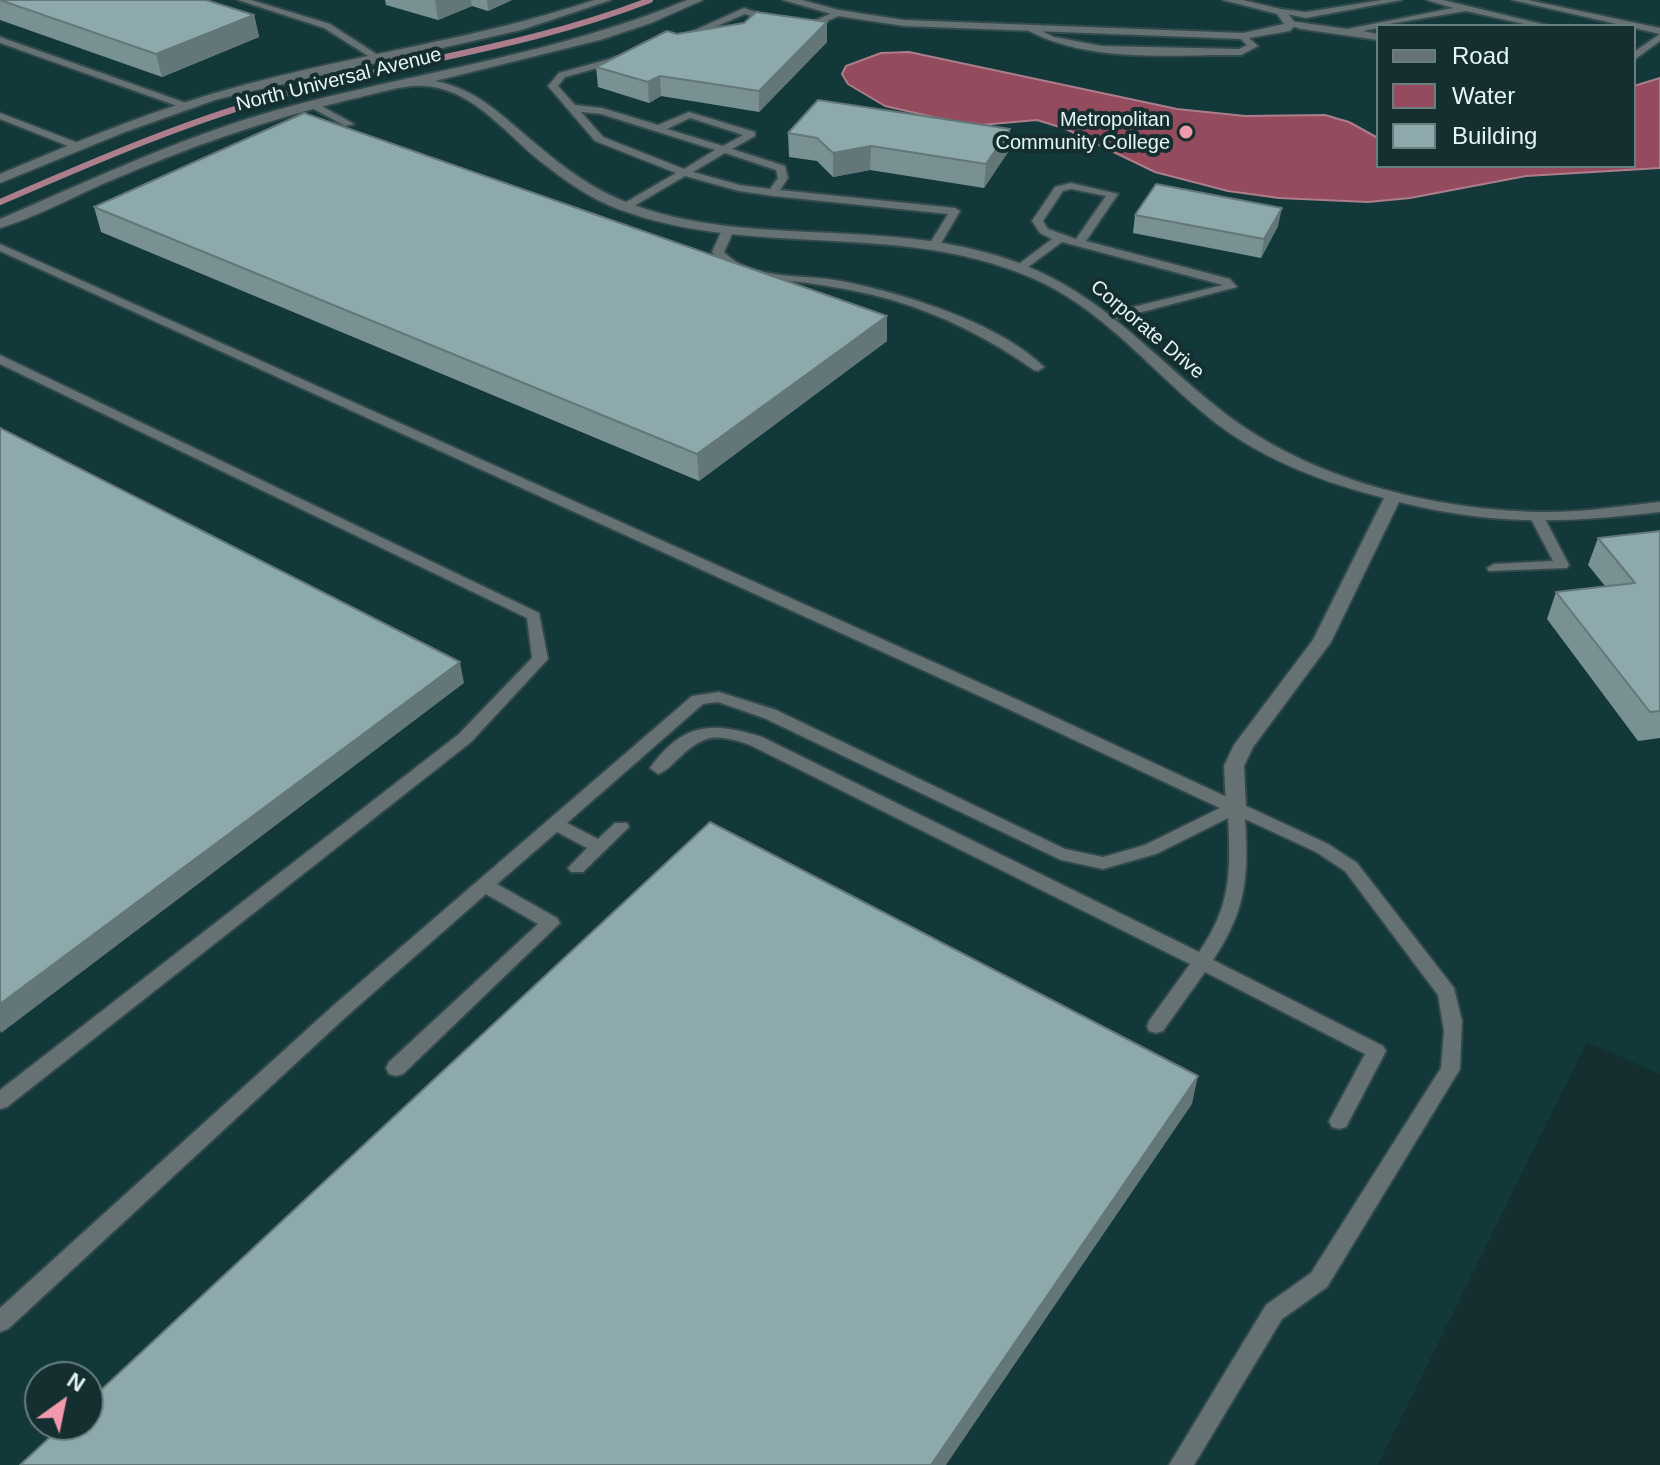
<!DOCTYPE html>
<html>
<head>
<meta charset="utf-8">
<style>
  body { margin:0 }
  #map { position:relative; width:1660px; height:1465px; overflow:hidden; background:#152e30; font-family:Helvetica,sans-serif }
  canvas { display:block }
  .legend { position:absolute; left:1376px; top:24px; width:260px; height:144px; box-sizing:border-box; background:#152e30; border:2px solid #697e7f; margin:0; padding:10px 14px; list-style:none; font-size:24px; color:#e6f5f6 }
  .legend li { display:flex; align-items:center; gap:16px; height:40px }
  .legend b { width:40px; border:2px solid #697e7f }
  .north { position:absolute; left:24px; top:1361px; width:80px; height:80px; box-sizing:border-box; background:#152e30; border:2px solid #697e7f; border-radius:50%; rotate:33deg; font-size:22px; font-weight:700; line-height:32px; text-align:center; color:#e6f5f6 }
  .north::after { content:''; display:block; margin:auto; width:28px; height:36px; background:#f29aad; clip-path:polygon(50% 0,100% 100%,50% 72%,0 100%) }
</style>
</head>
<body>
<div id="map">
<canvas width="1660" height="1465"></canvas>
<ul class="legend">
<li><b style="height:10px;background:#657172"></b>Road</li>
<li><b style="height:22px;background:#934b5d"></b>Water</li>
<li><b style="height:22px;background:#8da9ab"></b>Building</li>
</ul>
<div class="north">N</div>
</div>
<script>
const context = document.querySelector('canvas').getContext('2d');
context.lineJoin = 'round';
function paint(path, color) { context.fillStyle = color; context.fill(path, 'evenodd'); }
function stroke(path, color, width, dash) { context.strokeStyle = color; context.lineWidth = width; context.lineCap = dash ? 'butt' : 'round'; context.setLineDash(dash || []); context.stroke(path); }
function label(font, color, halo, rows, align = 'center') {
  context.font = font + ' Helvetica,sans-serif'; context.lineWidth = 8; context.setLineDash([]); context.textBaseline = 'middle'; context.strokeStyle = halo; context.fillStyle = color; for (const [text, x, y, turn = 0] of rows) {
    context.save(); context.translate(x, y); context.rotate((+turn || 0) * Math.PI / 180); context.textAlign = isNaN(turn) ? turn : align; if (halo) context.strokeText(text, 0, 0); context.fillText(text, 0, 0); context.restore();
  }
}
const built = new Path2D(`
  M0,0H1660V1074L1587,1042L1378,1465H0ZM1378,26H1634V166H1378ZM40,1377H88V1425H40Z`);
const water = new Path2D(`
  M909,52L1177,109L1245,116L1325,115L1349,122L1378,138V166H1634V86L1660,78V168L1526,176L1410,198L1368,202L1279,198L1228,191L1155,172L1066,129L1037,120L980,125L955,122L885,106L848,84L842,74L846,66L881,53Z`);
const stream = new Path2D(`
  M0,202C97,160 194,118 296,91C415,60 535,45 650,0`);
const lane = new Path2D(`
  M238,0H251L330,24L381,57L373,59L324,28Z
  M1382,0H1402L1306,18L1277,12L1281,9L1306,12Z
  M1427,0H1443L1550,26H1533L1466,11L1378,26V28L1363,31L1378,34V40L1301,29L1285,24L1290,21L1347,29L1453,8Z
  M1512,0H1528L1660,28V34Z
  M744,8L779,20L774,23L745,14L683,41L675,39Z
  M838,10L841,11V15L807,30L799,28Z
  M1032,26L1054,37L1102,46L1239,49L1247,45L1238,36L1243,33L1258,46L1241,55C1171,54 1093,64 1029,31L1027,29Z
  M1660,34V41L1634,60V52Z
  M0,37L189,104L191,106L183,108L0,43Z
  M620,56L625,59L623,61L565,77L558,86L575,105L602,108L658,125L689,112L755,132V136L732,149L785,166L788,178L780,190L955,208L960,211L940,245L936,246L930,243L948,214L773,196L739,191L685,176L629,209H621V205L676,173L595,141L548,86L559,73ZM581,112L601,114L715,150L684,169L603,137ZM690,118L743,135L723,146L667,129ZM725,153L776,170L778,178L770,189L740,185L693,172Z
  M310,103H316L354,124L345,126L310,107Z
  M0,113L81,144L82,146L73,148L0,119Z
  M1071,183L1118,194L1086,241L1230,279L1237,287L1104,322L1098,318L1100,315L1223,285L1062,242L1024,270H1016V266L1052,239L1040,233L1032,221L1055,187ZM1071,189L1106,196L1076,239L1048,229L1043,221L1063,191Z
  M728,227L734,230L724,252C750,280 799,274 835,280C897,291 999,322 1044,367L1038,371L1034,370C990,339 943,315 892,300C864,292 836,287 808,283C773,278 736,282 712,252L722,230Z
  M0,244L1018,700L1328,844L1357,863L1454,988L1462,1021L1460,1069L1327,1287L1282,1319L1194,1465H1169L1266,1305L1311,1273L1441,1068L1444,1031L1438,995L1345,871L1316,852L1245,819C1249,877 1246,911 1213,960L1383,1046L1386,1051L1346,1127L1339,1129L1332,1127L1329,1121L1365,1054L1205,972L1163,1031L1156,1033L1149,1031L1147,1026L1149,1021L1190,964L750,745C717,734 705,733 679,758C672,764 667,771 658,774L650,768C683,722 712,721 762,737L1199,952C1231,906 1231,872 1228,818L1156,854L1103,869L1061,860L764,718L718,702L703,704L567,823L598,839L615,823H627L629,827L583,872H571L568,868L587,848L557,832L497,884L557,918L560,923L403,1074L396,1076L389,1074L386,1068L389,1062L538,924L486,894L348,1015L8,1329L0,1332V1308L334,1005L692,696L719,692L776,710L1065,849L1103,857L1145,845L1220,808L1006,708L0,251Z
  M0,355L539,613L548,659L471,742L7,1107L0,1109V1090L459,734L532,658L527,618L0,364Z
  M1537,513L1544,517L1569,565L1567,568L1489,571L1487,568L1494,564L1553,561L1530,517Z`);
const street = new Path2D(`
  M594,0H611L521,30L218,99L125,132L0,183V174C78,141 157,108 240,86C357,54 478,39 594,0Z
  M687,0H703L651,23L600,40L435,81C478,89 503,117 536,144C563,167 592,189 626,202C742,248 876,218 998,256C1091,284 1140,344 1212,403C1300,477 1426,509 1539,512C1580,513 1620,506 1660,502V512C1564,523 1495,526 1399,502L1331,642L1253,747L1244,766L1246,807L1243,812H1229L1226,807L1224,766L1234,745L1313,640L1384,498C1325,483 1266,461 1217,424C1159,379 1111,317 1045,284C908,217 757,261 618,209C589,198 564,180 540,161C502,130 466,81 412,86C392,88 371,95 352,99C267,119 186,148 105,183C71,198 36,217 0,228V219C91,180 181,137 277,110C415,72 555,55 687,0Z
  M783,0H802L839,10L904,20L1243,33L1284,24L1277,14L1223,0H1243L1285,10L1296,24L1290,31L1243,39L904,26L838,16Z`);
const wall = new Path2D(`
  M0,0L254,15L259,37L162,77L0,20Z
  M385,0H512L488,11L472,6L438,20L386,5Z
  M827,42L759,112L661,96L649,103L598,87L596,67Z
  M788,133L1008,152L984,188L870,170L833,177L817,161L789,157Z
  M94,207L887,341L699,481L101,232Z
  M1135,215L1278,226L1261,258L1133,233Z
  M1660,531V738L1638,741L1547,619L1556,592L1605,586L1588,565L1598,538Z`);
const shadedWall = new Path2D(`
  M435,0H471L472,6L438,20Z
  M487,0H512L488,11Z
  M254,15L259,37L162,77L156,54Z
  M827,22V42L759,112V91Z
  M660,76L661,96L649,103L648,82Z
  M1010,129L1008,152L984,188L986,164Z
  M871,146L870,170L833,177V153Z
  M1282,208L1278,226L1261,258L1264,239Z
  M887,316V341L699,481L697,454Z
  M460,662L464,683L1,1033L0,1030V1004Z
  M1198,1076L1192,1104L946,1465H931Z`);
const building = new Path2D(`
  M0,0H206L254,15L156,54Z
  M756,12L827,22L759,91L660,76L648,82L596,67L667,31L677,34L744,23Z
  M818,100L1010,129L986,164L871,146L833,153L817,138L788,133Z
  M304,113L887,316L697,454L94,207Z
  M1156,184L1282,208L1264,239L1135,215Z
  M0,428L460,662L0,1004Z
  M1660,531V711L1650,712L1556,592L1635,583L1598,538Z
  M710,822L1198,1076L931,1465H20L63,1425H88V1402Z`);
const markers = [
  [1186,132,8,"#f29aad"]
];
const farStreetnames = [
  ["North Universal Avenue",339,80,-14],
  ["Corporate Drive",1147,330,40]
];
const farPoinames = [
  ["Metropolitan",1170,120],
  ["Community College",1170,143]
];
paint(built, '#13383a');
paint(water, '#934b5d');
stroke(water, '#ac7e8b', 2);
stroke(stream, '#ac7e8b', 6);
stroke(lane, '#324a4c', 4);
stroke(street, '#324a4c', 4);
paint(lane, '#657172');
paint(street, '#657172');
paint(wall, '#799193');
paint(shadedWall, '#637678');
paint(building, '#8da9ab');
stroke(building, '#637678', 2);
for (const [x, y, r, color] of markers) { const dot = new Path2D(); dot.arc(x, y, r, 0, 2 * Math.PI); context.fillStyle = color; context.fill(dot); stroke(dot, '#152e30', 3); }
label('20px', '#e6f5f6', '#152e30', farStreetnames);
label('20px', '#e6f5f6', '#152e30', farPoinames, 'right');
</script>
</body>
</html>
